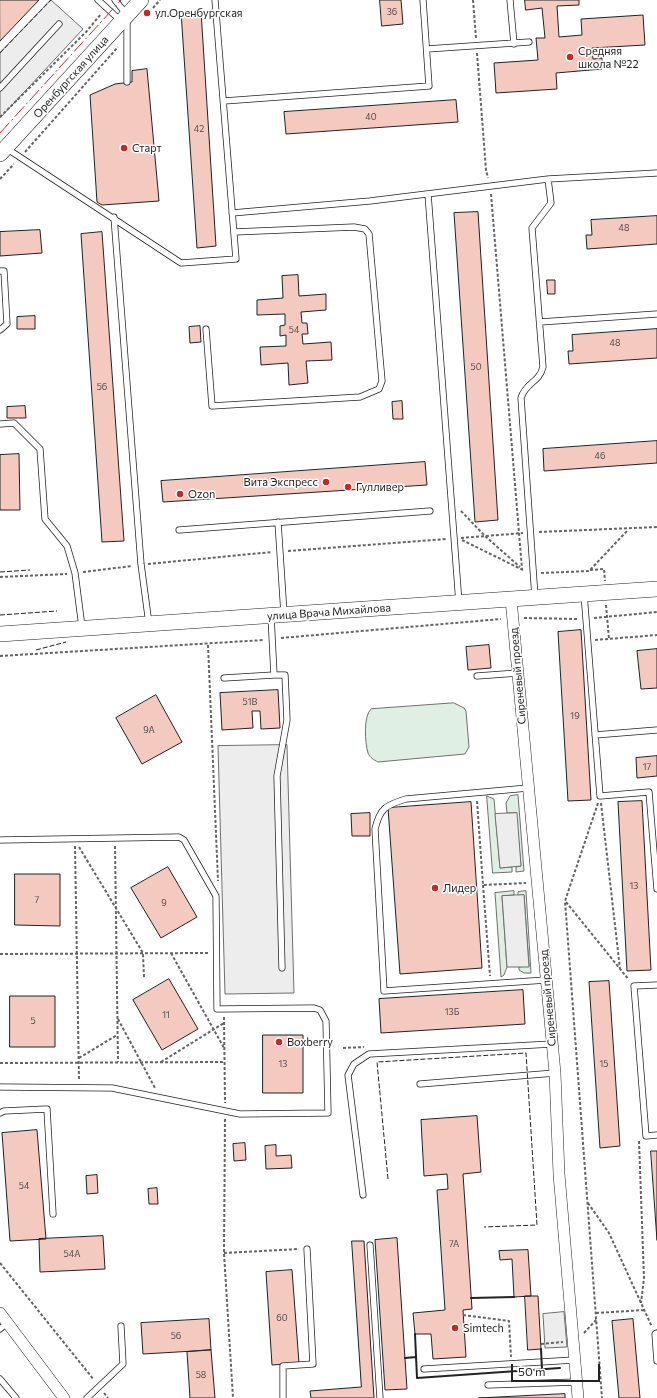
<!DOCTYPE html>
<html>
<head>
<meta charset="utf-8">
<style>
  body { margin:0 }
  #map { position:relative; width:657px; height:1398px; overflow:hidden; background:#fff; font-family:Commissioner,sans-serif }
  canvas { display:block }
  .scale { position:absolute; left:511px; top:1364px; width:89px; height:18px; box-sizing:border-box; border:2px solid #222; border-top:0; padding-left:5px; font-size:12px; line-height:14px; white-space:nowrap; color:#222; -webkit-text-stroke:3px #fff; paint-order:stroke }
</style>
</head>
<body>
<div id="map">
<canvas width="657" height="1398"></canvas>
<div class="scale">50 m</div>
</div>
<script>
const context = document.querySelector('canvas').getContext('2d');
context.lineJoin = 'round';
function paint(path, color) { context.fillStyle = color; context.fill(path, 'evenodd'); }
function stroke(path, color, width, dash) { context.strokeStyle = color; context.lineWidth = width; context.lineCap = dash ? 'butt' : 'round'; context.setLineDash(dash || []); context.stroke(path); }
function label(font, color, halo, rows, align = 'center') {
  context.font = font + ' Commissioner,sans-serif'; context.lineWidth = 3; context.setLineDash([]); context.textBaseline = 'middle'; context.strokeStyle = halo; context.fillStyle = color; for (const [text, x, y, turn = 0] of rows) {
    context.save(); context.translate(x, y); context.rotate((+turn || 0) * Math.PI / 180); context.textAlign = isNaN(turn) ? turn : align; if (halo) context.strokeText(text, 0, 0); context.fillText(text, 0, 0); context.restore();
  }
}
const green = new Path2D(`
  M454,703L464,708L466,711L469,747L465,754L378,762C374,760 370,758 368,753C365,743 363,716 371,709Z
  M518,795L524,871L516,872V867L521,866L516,813H507L506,803L510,796Z
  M487,796L494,799L500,868L512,867V872L493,873Z
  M514,891V895L502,896L507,967L504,975L501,977L495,893Z
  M526,891L531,973H524L519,970V967L529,966L524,895L518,896V892Z`);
const parking = new Path2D(`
  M51,0L83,29L0,118V53Z
  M287,745L294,993L225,994L218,746Z
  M517,813L521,866L500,868L495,814Z
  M524,895L529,967H507L502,896Z
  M564,1312L567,1347L545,1348L543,1314Z`);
const building = new Path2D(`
  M0,0H39L0,41Z
  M380,0H401L403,24L382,26Z
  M525,0H579V5L557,6L559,37L582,35L581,19L643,15L645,45L592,48L593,59L602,58V69L556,73L557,89L496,93L494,63L538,60L536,38H545L542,8L526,10Z
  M201,11L216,246L197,248L181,12Z
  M147,69L159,201L102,205L97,202L90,95L115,84L132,82V71Z
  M456,100L458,122L286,134L284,112Z
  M478,212L498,520L475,522L454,213Z
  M657,216V244L587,249L586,235H592L591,220Z
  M40,230L42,253L0,256V232Z
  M102,232L124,541L102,542L81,234Z
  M298,275L299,296L326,294V310L301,312L302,323H307L308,334H302L303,344L331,342L332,360L306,361L308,383L289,385L288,363L261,365L260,347L286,346V335L280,336V326L285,325V314L257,315V300L283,298L282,276Z
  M547,280H555V294H548Z
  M35,316V329H17V317Z
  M200,326L201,342L190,343L189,327Z
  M657,329V358L569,364L568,351H573L572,335Z
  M402,401L403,419H393L392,402Z
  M25,406L26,418H7V407Z
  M657,441V463L544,471L543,449Z
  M19,454L20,510H0V455Z
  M425,462L427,485L163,502L161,481Z
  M581,630L591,800L568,801L558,632Z
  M489,645L491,668L468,670L466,647Z
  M657,649V688L641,689L637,651Z
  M278,690L280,728L261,729L260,711H252L253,728L222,730L220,693Z
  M156,695L182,742L142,764L116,718Z
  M657,756V776L637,778L636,758Z
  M642,801L651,970L627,971L618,802Z
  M471,802L482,968L400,974L388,808Z
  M370,813V836H352L351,814Z
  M168,867L197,917L161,938L131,888Z
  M15,874H60V926L15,925Z
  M169,979L198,1029L162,1050L133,1000Z
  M609,981L620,1146L600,1148L589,982Z
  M523,990L525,1024L381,1033L379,999Z
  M10,996H55V1047H10Z
  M263,1035H303V1093H263Z
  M477,1116L481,1172L463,1174L472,1309L463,1310L466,1357L433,1359L431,1334H415L413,1313L445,1310L437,1190L448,1189L447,1174L424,1176L421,1120Z
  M37,1130L46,1239L10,1241L2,1133Z
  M245,1143L246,1160L234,1161L233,1144Z
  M276,1145V1156L291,1155L292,1168L266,1169L265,1146Z
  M651,1151H657V1240Z
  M97,1175L98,1193L87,1194L86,1176Z
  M157,1188L158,1204H149L148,1189Z
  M103,1236L105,1269L40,1272L39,1239Z
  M397,1238L407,1389L385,1390L375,1240Z
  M352,1241H364L374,1398H311L310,1391L361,1387Z
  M528,1250L531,1296L514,1297L512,1259L500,1260L499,1251Z
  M292,1270L299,1363L272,1365L266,1272Z
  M525,1296H538L541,1349L528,1350Z
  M209,1319L211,1350L143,1354L141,1323Z
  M633,1319L640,1398H619L612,1321Z
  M211,1350L215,1398H190L187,1352Z
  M565,1394V1398H479Z`);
const path = new Path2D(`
  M473,0L476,38
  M153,8L160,0
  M477,53L486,170L488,178
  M0,117L86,32L101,14
  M25,152L118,47
  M0,179L14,164
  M491,194L522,569
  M461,511L485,536L520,567
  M539,532L657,527
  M461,538L523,533
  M462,540L523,570
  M288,551L447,539
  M148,564L272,552
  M590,570L604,569L605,581
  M83,572L132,566
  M541,573L589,571L628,530
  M0,577L67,574
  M606,605L609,639
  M524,618L577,619
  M594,618L657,612
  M281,638L501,619
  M595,640L657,635
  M208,645L218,881
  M0,656L264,640
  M477,801L483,885L526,883
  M598,803L565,901L602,1398
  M601,803L620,969
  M75,846L79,1080
  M115,846L118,1062
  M79,847L143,953L144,978
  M483,885L490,976
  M566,902L629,980
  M171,953L224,1048
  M0,954L209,953
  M224,1017L225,1103
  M118,1019L155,1088
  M343,1048L364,1047
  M79,1058L117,1035
  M161,1062L224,1023
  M0,1063L225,1062
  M225,1119L224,1253L233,1398
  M639,1141L644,1278L641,1303
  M588,1203L609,1233L652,1327
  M224,1253L299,1249
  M0,1263L94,1380
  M596,1313L644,1310
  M463,1315L509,1321L511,1357
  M584,1333L596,1320
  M541,1344L563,1342
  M104,1393L108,1398`);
const lane = new Path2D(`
  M98,0L121,21
  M115,0L127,15V82
  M510,0L514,44
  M427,49L529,42
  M0,88L59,24
  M224,101L429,86L423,0
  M6,148L181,263L236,259L215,0
  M428,194L459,603
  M232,213L370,201L548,179L657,173
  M114,217L141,564L149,624
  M0,271H4L7,324L0,330
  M540,322L657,314
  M206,329L212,406L360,397L379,389L382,381L369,234L365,229L354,227L234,232
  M0,424L14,423L40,449L45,519L67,546L75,573L82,627
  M278,522L284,614
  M179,530L430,511
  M584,594L600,796L649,792L657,889
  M535,597L521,398C526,382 539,383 543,367L532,228L551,203L548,179
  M271,616L274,675H285L287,720L277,776L282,968
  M477,676L518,673
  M224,678L274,675
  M595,735L657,730
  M528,788L406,799C386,805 380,808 375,829L384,991L546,980
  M0,840L179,837L184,840L216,896L217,1009L314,1008L320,1010L326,1021L328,1113L240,1114L112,1088L0,1087
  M657,985L634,986L646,1136L657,1135
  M420,1084L555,1073
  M0,1113L4,1111L47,1109L53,1214
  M363,1195L348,1075L354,1064L369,1054L552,1044
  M370,1245L380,1398
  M0,1329L7,1323
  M657,1333L655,1334L657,1361
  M424,1369L574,1360
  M0,1379L16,1398
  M488,1385L576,1382
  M87,1398L123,1364L121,1326
  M283,1398V1366L313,1364L307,1249`);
const street = new Path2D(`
  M511,599L555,1073L559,1174L578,1398
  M0,1313L64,1398`);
const secondary = new Path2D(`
  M0,154L141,0
  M0,634L657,589`);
const fence = new Path2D(`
  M0,53L51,0
  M0,572L30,570
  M0,615L57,611
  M36,650L66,642
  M388,1179L377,1062L526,1053L537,1225L484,1227`);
const wall = new Path2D(`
  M471,1298L514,1297
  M415,1334L417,1378L560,1368
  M541,1349L542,1369
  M405,1358L416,1357`);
const power = new Path2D(`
  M0,133L121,0`);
const markers = [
  [147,13,4,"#c62828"],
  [570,57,4,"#c62828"],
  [124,148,4,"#c62828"],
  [326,482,4,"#c62828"],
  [348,487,4,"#c62828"],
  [180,494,4,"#c62828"],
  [435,888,4,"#c62828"],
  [279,1042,4,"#c62828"],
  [455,1328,4,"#c62828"]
];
const numberNames = [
  ["36",392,12],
  ["40",371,117],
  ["42",199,129],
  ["48",624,228],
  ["54",294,330],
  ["48",615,343],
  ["50",476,367],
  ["56",102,387],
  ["46",600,456],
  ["51В",250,702],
  ["19",575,716],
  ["9А",149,730],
  ["17",647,767],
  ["13",634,886],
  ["7",37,900],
  ["9",164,903],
  ["13Б",452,1012],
  ["11",166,1015],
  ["5",33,1021],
  ["13",283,1064],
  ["15",604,1064],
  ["54",24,1186],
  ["7А",454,1244],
  ["54А",72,1254],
  ["60",282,1318],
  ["56",176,1336],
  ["58",201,1375]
];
const poiNames = [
  ["ул.Оренбургская",155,13],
  ["Средняя",578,51],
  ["школа №22",578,64],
  ["Старт",132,148],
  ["Вита Экспресс",318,482,"right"],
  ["Гулливер",356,487],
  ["Ozon",188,494],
  ["Лидер",443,888],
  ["Boxberry",287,1042],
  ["Simtech",463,1328]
];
const streetNames = [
  ["Оренбургская улица",71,77,-48],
  ["улица Врача Михайлова",329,612,-4],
  ["Сиреневый проезд",518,676,-95],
  ["Сиреневый проезд",548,998,-95]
];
paint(green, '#e0efe3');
stroke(green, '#6f6f6f', 1);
paint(parking, '#ededed');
stroke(parking, '#6f6f6f', 1);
paint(building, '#f3c9c0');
stroke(building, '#222', 1);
stroke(lane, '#222', 7);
stroke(street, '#222', 12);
stroke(secondary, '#222', 16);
stroke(path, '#646464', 2, [3, 2]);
stroke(lane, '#fff', 5.5);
stroke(street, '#fff', 11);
stroke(secondary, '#fff', 15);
stroke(fence, '#222', 1, [5, 2]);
stroke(wall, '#222', 2);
stroke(power, '#c62828', 1, [14, 3, 2, 3]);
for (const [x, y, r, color] of markers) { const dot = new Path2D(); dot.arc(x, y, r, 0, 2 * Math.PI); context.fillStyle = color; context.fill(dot); stroke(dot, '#fff', 1.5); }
label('9px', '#564c4a', null, numberNames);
label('11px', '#222', '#fff', poiNames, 'left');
label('11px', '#222', '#fff', streetNames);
</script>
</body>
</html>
